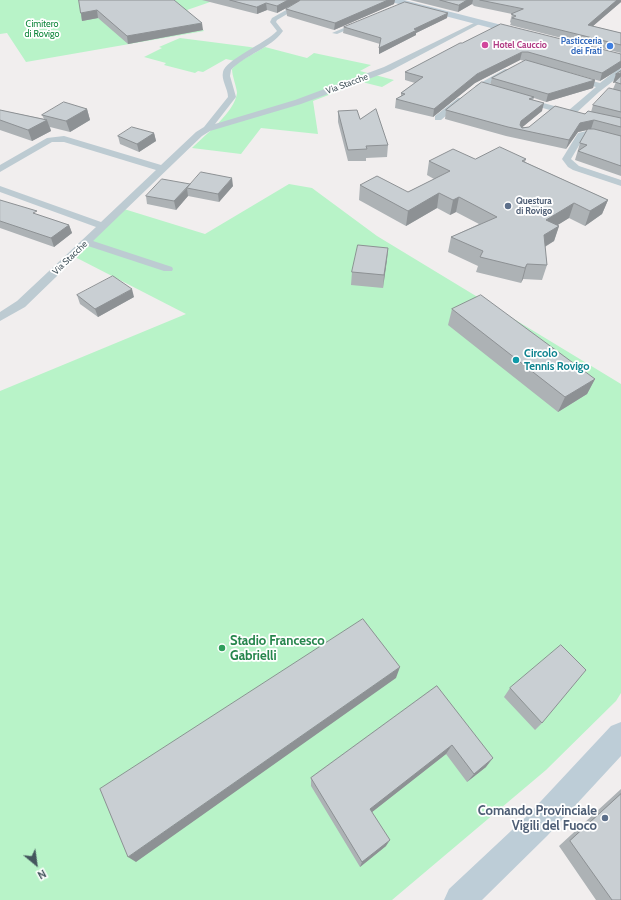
<!DOCTYPE html>
<html>
<head>
<meta charset="utf-8">
<style>
  body { margin:0 }
  #map { position:relative; width:621px; height:900px; overflow:hidden; background:#f1eeee; font-family:Cabin,sans-serif }
  canvas { display:block }
  .north { position:absolute; left:16px; top:844px; width:40px; height:40px; -webkit-text-stroke:3px #fff; paint-order:stroke; rotate:151deg; font-size:11px; font-weight:700; line-height:16px; text-align:center; color:#44555d }
  .north::after { content:''; display:block; margin:auto; width:14px; height:18px; background:#44555d; clip-path:polygon(50% 0,100% 100%,50% 72%,0 100%) }
</style>
</head>
<body>
<div id="map">
<canvas width="621" height="900"></canvas>
<div class="north">N</div>
</div>
<script>
const context = document.querySelector('canvas').getContext('2d');
context.lineJoin = 'round';
function paint(path, color) { context.fillStyle = color; context.fill(path, 'evenodd'); }
function stroke(path, color, width, dash) { context.strokeStyle = color; context.lineWidth = width; context.lineCap = dash ? 'butt' : 'round'; context.setLineDash(dash || []); context.stroke(path); }
function label(font, color, halo, rows, align = 'center') {
  context.font = font + ' Cabin,sans-serif'; context.lineWidth = 3.5; context.setLineDash([]); context.textBaseline = 'middle'; context.strokeStyle = halo; context.fillStyle = color; for (const [text, x, y, turn = 0] of rows) {
    context.save(); context.translate(x, y); context.rotate((+turn || 0) * Math.PI / 180); context.textAlign = isNaN(turn) ? turn : align; if (halo) context.strokeText(text, 0, 0); context.fillText(text, 0, 0); context.restore();
  }
}
const green = new Path2D(`
  M0,0H216L187,10L204,31L26,62L7,33L0,34Z
  M180,38L250,47L255,48L235,61L226,59L203,72L198,71L195,73L164,65L166,63L144,57L162,48L159,47Z
  M265,47L307,58L314,53L371,65L360,71L394,80L382,87L362,82L313,101L318,134L261,128L241,154L192,148C205,135 235,112 237,93C237,88 232,76 232,69L237,63Z
  M289,184L312,188L377,236L621,384V693L616,701L546,770L392,900H0V391L186,314L75,257L124,209L205,234Z`);
const street = new Path2D(`
  M304,0H311L277,20L276,22L283,31C270,49 246,54 231,70L230,76L236,97L215,124L295,100L384,67L478,21L483,22L390,71L301,104L210,131L202,136L93,241L172,267L173,269L172,271H164L88,246L25,307L0,321V312L17,301L96,227L0,192V186L101,222L156,170L64,142H52L0,172V165L47,138L64,136L161,165L196,132L204,127L228,97C228,89 221,80 223,72C225,60 266,43 277,31L270,22L272,18Z
  M358,22L363,23L337,34L332,33Z
  M505,69H511L512,71L482,88H479L475,86Z
  M618,69H621V75L599,92L574,115H567L522,102L521,100L525,98L569,110L596,87L574,81V77H577L600,83Z
  M458,98H461L465,100L441,120H435V116Z
  M591,130L621,138V144L591,136L584,137L571,159L579,166L621,180V186L573,170L568,167L562,159L578,133Z`);
const secondary = new Path2D(`
  M390,0H404L525,31L527,33L522,36L391,2Z
  M621,722V756L547,836L482,900H444L449,889L527,816L611,726Z`);
const wall = new Path2D(`
  M79,0L203,30L128,44L98,18L82,21Z
  M202,0H301L277,13L267,10L257,14Z
  M301,0H395L394,4L334,30L287,16L286,9Z
  M410,0H621V2L593,26L621,33V53L510,25L511,23L510,22L512,14L474,6L472,4L458,12Z
  M447,18L416,33V35L379,54L380,44L343,33L344,27Z
  M462,43L621,54V68L600,81L557,69L595,80L593,88L546,102L534,98L533,100L542,111L522,127H529L591,112L593,105L613,89L616,82L613,83L616,74L621,71V176L575,160L580,143L592,129L578,132L566,149L506,136L445,119L446,110L490,85L492,78L525,61L520,60L475,83L433,117L395,108L396,99L401,96V93L415,83L405,80V72Z
  M87,109L90,120L70,132L50,127L51,131L32,141L0,130V110L44,119L42,115Z
  M338,111L360,119L388,145L387,157L366,158V161H348L338,122Z
  M154,133L156,141L139,152L120,144L118,136Z
  M475,159H526L525,162L608,200L602,214L585,226L569,218L557,225L559,226L554,241L545,247L547,265L542,280L523,279L521,283L476,272L478,266L448,252L451,237L479,224L456,212L450,215L437,208L406,226L359,200L360,185L408,192L434,179L427,175L429,161Z
  M190,184L233,186L219,202L188,196L176,210L147,204L146,196Z
  M0,200L38,215L69,225L72,233L54,247L0,228Z
  M388,248L383,288L351,285L352,272Z
  M77,295L134,297L98,317L80,304Z
  M452,309L595,379L587,394L558,412L448,325Z
  M437,686L486,767L467,782L446,754L372,812L386,846L360,867L311,786V778Z
  M510,688L542,723L535,730L504,697Z
  M621,789V900H596L559,846Z`);
const shadedWall = new Path2D(`
  M288,0H301L277,13V6Z
  M388,0H395L394,4L334,30L335,23Z
  M467,0H473L472,4L458,12L459,5Z
  M617,0H621V2L586,32L588,25Z
  M266,3L267,10L257,14V7Z
  M97,10L98,18L82,21L81,13Z
  M448,13L447,18L416,33V35L379,54V48L414,29Z
  M202,23L203,30L128,44L127,36Z
  M522,52L520,60L475,83L433,117L434,109L477,74Z
  M621,61V68L600,81L602,73Z
  M621,73V80L613,83L616,74Z
  M595,80L593,88L546,102L548,94Z
  M544,103L542,111L519,130L521,121Z
  M87,109L90,120L70,132L66,121Z
  M47,120L51,131L32,141L28,130Z
  M594,120L591,129L578,132L566,149L569,140L580,123Z
  M154,133L156,141L139,152L137,144Z
  M232,178L233,186L219,202L218,194Z
  M187,188L188,196L176,210L174,201Z
  M439,193L437,208L406,226L408,211Z
  M459,197L456,212L450,215L453,200Z
  M608,200L602,214L585,226L590,211Z
  M574,203L569,218L542,235L546,220Z
  M69,225L72,233L54,247L51,238Z
  M559,226L554,241L539,250L544,235Z
  M388,248L387,260L383,288L384,275Z
  M527,264L523,279L521,283L525,268Z
  M132,289L134,297L98,317L95,309Z
  M595,379L587,394L558,412L565,397Z
  M400,667L396,678L136,862L128,857Z
  M452,745L446,754L367,816L370,809Z
  M493,758L486,767L467,782L474,774Z
  M390,840L386,846L360,867L362,862Z`);
const building = new Path2D(`
  M79,0H174L202,23L127,36L97,10L81,13Z
  M230,0H288L277,6L266,3L257,7Z
  M301,0H388L335,23L286,9Z
  M440,0H467L459,5Z
  M480,0H617L588,25L621,33V45L512,18L516,16L511,14L523,9Z
  M405,2L448,13L414,29L417,30L379,48L381,38L344,27Z
  M501,24L621,54V61L602,73L528,52H522L477,74L434,109L396,99L405,94L401,93L423,77L405,72L460,43H462Z
  M526,60L595,80L548,94L492,78Z
  M621,71V73L616,74Z
  M621,76V84L615,82Z
  M482,82L534,97L529,99L544,103L521,121L520,125L522,128L529,127L555,106L585,114L588,111L621,118V127L594,120L580,123L569,140L508,127L446,110Z
  M609,88L621,91V112L593,105Z
  M64,102L87,109L66,121L42,115Z
  M376,109L388,145L366,146L367,149L348,150L338,111L357,110L360,119Z
  M0,110L47,120L28,130L0,120Z
  M132,127L154,133L137,144L118,136Z
  M588,129H594L621,136V166L578,151L587,145L580,143Z
  M500,147L526,159L522,161L608,200L590,211L574,203L546,220L559,226L544,235L547,265L527,264L525,268L480,257L483,251L451,237L497,217L459,197L453,200L439,193L408,211L360,185L377,176L408,192L450,171L429,161L453,149L475,159Z
  M201,172L232,178L218,194L187,188Z
  M162,179L190,184L174,201L146,196Z
  M0,200L37,211L33,213L69,225L51,238L0,221Z
  M358,245L388,248L384,275L352,272Z
  M113,276L132,289L95,309L77,295Z
  M481,295L595,379L565,397L452,309Z
  M363,619L400,667L128,857L100,789Z
  M561,645L586,670L542,723L510,688Z
  M437,686L493,758L474,774L452,745L370,809L390,840L362,862L311,778Z
  M621,794V900H612L570,841Z`);
const markers = [
  [485,45,4,"#d1479c"],
  [610,46,4,"#3f7fe0"],
  [508,206,4,"#5c6f8a"],
  [516,360,4,"#0f9aa8"],
  [222,648,4,"#2e9e5b"],
  [605,818,4,"#5c6f8a"]
];
const farParknames = [
  ["Cimitero",42,24],
  ["di Rovigo",42,34]
];
const farShopnames = [
  ["Pasticceria",602,41],
  ["dei Frati",602,51]
];
const farHotelnames = [
  ["Hotel Cauccio",493,45]
];
const farStreetnames = [
  ["Via Stacche",347,84,-20],
  ["Via Stacche",70,258,-44]
];
const farServicenames = [
  ["Questura",516,201],
  ["di Rovigo",516,211]
];
const cultureNames = [
  ["Circolo",524,354],
  ["Tennis Rovigo",524,367]
];
const nearLeisurenames = [
  ["Stadio Francesco",230,641],
  ["Gabrielli",230,656]
];
const nearServicenames = [
  ["Comando Provinciale",597,811],
  ["Vigili del Fuoco",597,826]
];
paint(green, '#b8f3c8');
paint(street, '#bdcbd2');
paint(secondary, '#bdcdd7');
paint(wall, '#adb2b5');
paint(shadedWall, '#8d9194');
paint(building, '#c9cfd3');
stroke(building, '#8d9194', 1);
for (const [x, y, r, color] of markers) { const dot = new Path2D(); dot.arc(x, y, r, 0, 2 * Math.PI); context.fillStyle = color; context.fill(dot); stroke(dot, '#fff', 1.5); }
label('9px', '#0e863b', '#fff', farParknames);
label('bold 9px', '#366cbe', '#fff', farShopnames, 'right');
label('bold 9px', '#b23c85', '#fff', farHotelnames, 'left');
label('9px', '#44555d', '#fff', farStreetnames);
label('bold 9px', '#4e5e75', '#fff', farServicenames, 'left');
label('bold 11px', '#0d838f', '#fff', cultureNames, 'left');
label('bold 13px', '#27864d', '#fff', nearLeisurenames, 'left');
label('bold 13px', '#4e5e75', '#fff', nearServicenames, 'right');
</script>
</body>
</html>
